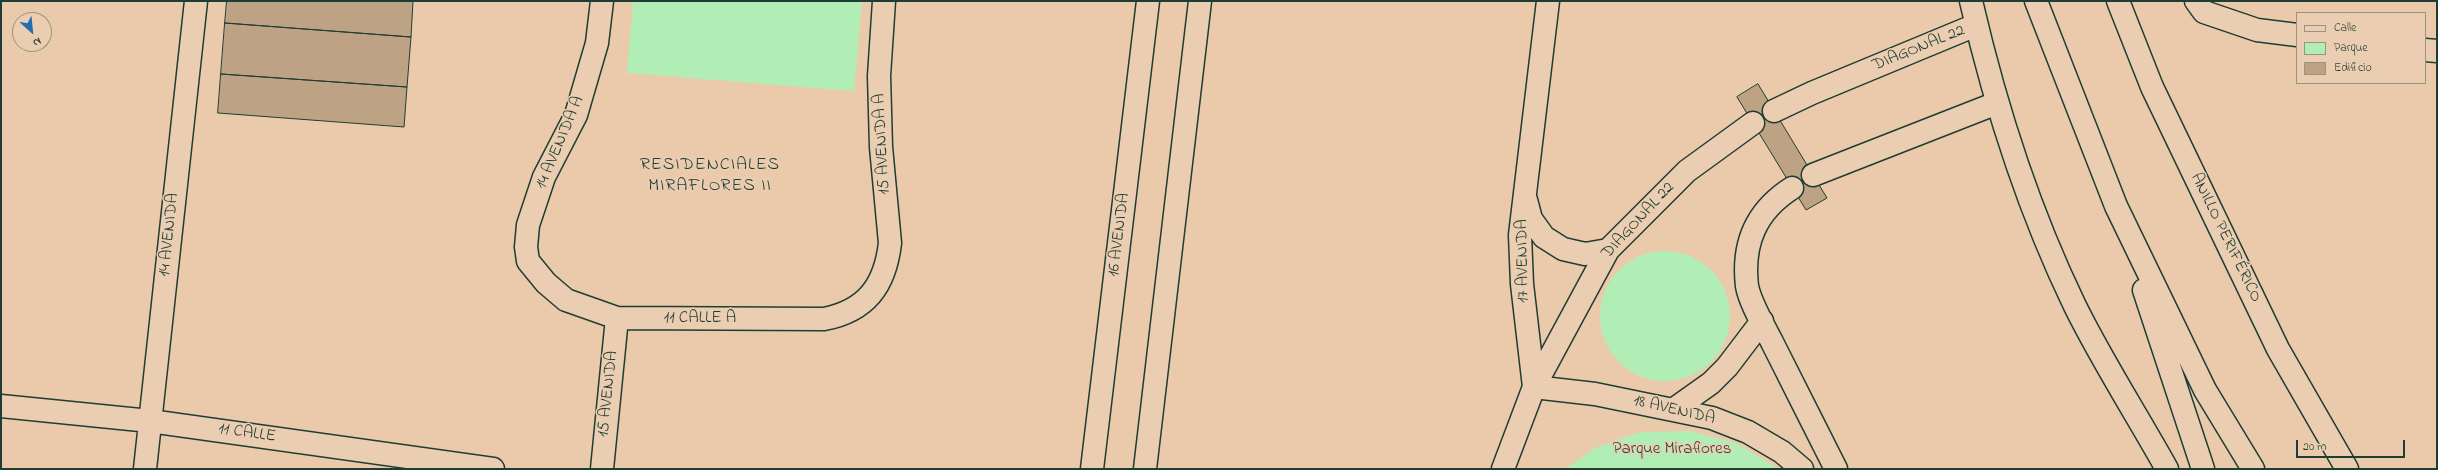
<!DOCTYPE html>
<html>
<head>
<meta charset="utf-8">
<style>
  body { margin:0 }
  #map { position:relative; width:2438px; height:470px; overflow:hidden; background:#ebcaab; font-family:"Indie Flower",sans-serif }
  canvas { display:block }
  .frame { position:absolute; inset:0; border:2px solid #1f3d34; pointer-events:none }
  .legend { position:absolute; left:2296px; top:12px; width:130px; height:72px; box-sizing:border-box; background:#ebceb2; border:1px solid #999480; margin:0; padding:5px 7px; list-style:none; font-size:12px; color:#1f3d34 }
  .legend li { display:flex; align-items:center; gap:8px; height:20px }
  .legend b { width:20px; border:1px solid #999480 }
  .north { position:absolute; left:12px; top:12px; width:40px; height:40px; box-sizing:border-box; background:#ebceb2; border:1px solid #999480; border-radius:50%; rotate:153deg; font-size:11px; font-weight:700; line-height:16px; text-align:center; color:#1f3d34 }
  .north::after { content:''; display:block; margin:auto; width:14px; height:18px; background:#1f6fb2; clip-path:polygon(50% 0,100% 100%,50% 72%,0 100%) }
  .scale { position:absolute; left:2296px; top:440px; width:109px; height:18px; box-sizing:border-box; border:2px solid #1f3d34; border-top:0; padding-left:5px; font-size:12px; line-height:14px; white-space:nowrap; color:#1f3d34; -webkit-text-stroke:3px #ebceb2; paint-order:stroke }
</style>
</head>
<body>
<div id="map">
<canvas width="2438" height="470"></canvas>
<div class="frame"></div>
<ul class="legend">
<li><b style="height:5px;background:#ebceb2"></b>Calle</li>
<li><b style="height:11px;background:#b1eeb5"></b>Parque</li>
<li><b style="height:11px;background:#bea284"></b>Edificio</li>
</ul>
<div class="north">N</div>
<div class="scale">20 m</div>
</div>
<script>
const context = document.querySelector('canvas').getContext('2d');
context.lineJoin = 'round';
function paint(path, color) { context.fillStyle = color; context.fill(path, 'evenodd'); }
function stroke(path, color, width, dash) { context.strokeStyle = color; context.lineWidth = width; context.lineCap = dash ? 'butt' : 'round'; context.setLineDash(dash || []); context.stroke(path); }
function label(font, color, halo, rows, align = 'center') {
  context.font = font + ' "Indie Flower",sans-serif'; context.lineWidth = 3; context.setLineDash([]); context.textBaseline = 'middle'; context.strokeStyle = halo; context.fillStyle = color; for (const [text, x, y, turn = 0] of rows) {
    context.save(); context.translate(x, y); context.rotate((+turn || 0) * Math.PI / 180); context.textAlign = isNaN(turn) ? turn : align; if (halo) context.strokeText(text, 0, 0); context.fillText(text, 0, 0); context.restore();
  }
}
const green = new Path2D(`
  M633,1H862L854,91L627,73Z
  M1600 316a65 65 0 1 1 130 0a65 65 0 1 1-130 0Z
  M1689,431L1736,443L1778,469H1565L1595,448L1641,432Z`);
const building = new Path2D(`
  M227,1H413L411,37L225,23Z
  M225,23L411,37L407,87L221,74Z
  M221,74L407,87L404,127L218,113Z
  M1758,84L1827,198L1806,210L1737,97Z`);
const minor = new Path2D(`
  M602,1L597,43L576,115L544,177L528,225L526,247L528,261L546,283L566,300L617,318L824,319C866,311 885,286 890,243L881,147L879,76L884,1
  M1971,1C1995,105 2028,209 2075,306C2102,361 2137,415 2167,469
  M2196,1L2204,12L2257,30L2297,35
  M2425,50L2437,51
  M1774,111L1812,93L1976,25
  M1813,175L1997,103
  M1792,188C1756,211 1742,243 1747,286C1750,303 1765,328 1773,344C1794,386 1815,427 1836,469
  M1526,200L1531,219L1544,237L1563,249L1585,254L1608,250
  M1534,387L1522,284L1520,235L1548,1
  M1534,387L1595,394L1712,418L1748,432L1782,452L1802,469
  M1,406L150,421L493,469
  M1673,410L1711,383L1727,367L1762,321
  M145,469L196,1
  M602,469L617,318
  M1503,469L1534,387L1608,250L1687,171L1753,123`);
const major = new Path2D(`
  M1092,469L1148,1
  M1145,469L1200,1`);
const highway = new Path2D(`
  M2036,1L2116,206L2205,390L2253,469
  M2118,1L2152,87L2278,349L2347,469
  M2144,290L2203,469`);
const streetNames = [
  ["DIAGONAL 22",1919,49,-22],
  ["14 AVENIDA A",561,143,-67],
  ["15 AVENIDA A",883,144,-93],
  ["DIAGONAL 22",1639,221,-47],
  ["14 AVENIDA",170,235,-84],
  ["16 AVENIDA",1120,235,-83],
  ["ANILLO PERIFÉRICO",2225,238,64],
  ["17 AVENIDA",1524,261,-91],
  ["11 CALLE A",700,319],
  ["15 AVENIDA",609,394,-84],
  ["18 AVENIDA",1674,411,13],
  ["11 CALLE",247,434,8]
];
const parkNames = [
  ["Parque Miraflores",1672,450]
];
const neighbourhoodNames = [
  ["RESIDENCIALES",710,166],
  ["MIRAFLORES II",710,187]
];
paint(green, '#b1eeb5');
paint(building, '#bea284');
stroke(building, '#1f3d34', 1);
stroke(minor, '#1f3d34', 25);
stroke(major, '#1f3d34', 25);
stroke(highway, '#1f3d34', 25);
stroke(minor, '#ebceb2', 22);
stroke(major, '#ebceb2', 22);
stroke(highway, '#ebceb2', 22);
label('17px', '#1f3d34', '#ebceb2', streetNames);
label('17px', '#26463a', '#ebceb2', parkNames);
context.letterSpacing = '1px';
label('18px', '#1f3d34', '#ebceb2', neighbourhoodNames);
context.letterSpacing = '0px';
</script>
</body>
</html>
